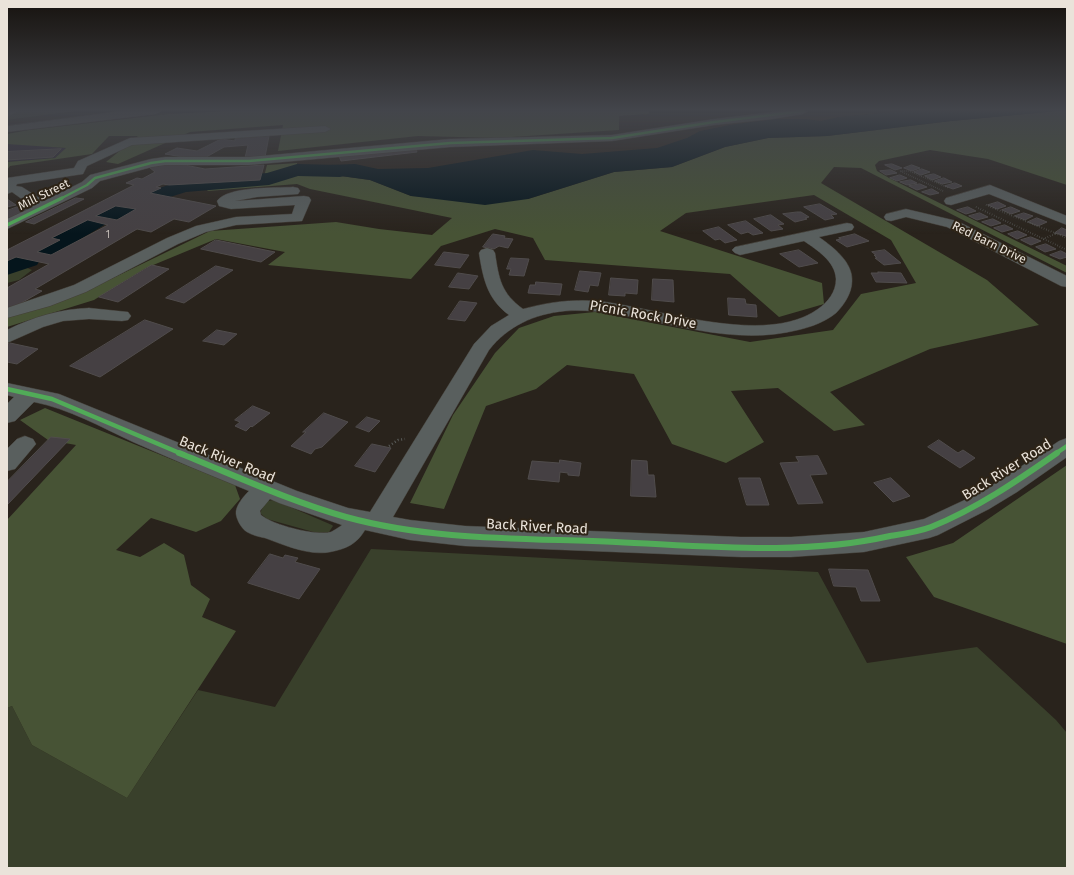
<!DOCTYPE html>
<html>
<head>
<meta charset="utf-8">
<style>
  body { margin:0 }
  #map { position:relative; width:1074px; height:875px; overflow:hidden; background:#29231c; font-family:"Fira Sans",sans-serif }
  canvas { display:block }
  .frame { position:absolute; inset:0; border:8px solid #eae3da; pointer-events:none }
</style>
</head>
<body>
<div id="map">
<canvas width="1074" height="875"></canvas>
<div class="frame"></div>
</div>
<script>
const context = document.querySelector('canvas').getContext('2d');
context.lineJoin = 'round';
function paint(path, color) { context.fillStyle = color; context.fill(path, 'evenodd'); }
function stroke(path, color, width, dash) { context.strokeStyle = color; context.lineWidth = width; context.lineCap = dash ? 'butt' : 'round'; context.setLineDash(dash || []); context.stroke(path); }
function label(font, color, halo, rows, align = 'center') {
  context.font = font + ' "Fira Sans",sans-serif'; context.lineWidth = 4; context.setLineDash([]); context.textBaseline = 'middle'; context.strokeStyle = halo; context.fillStyle = color; for (const [text, x, y, turn = 0] of rows) {
    context.save(); context.translate(x, y); context.rotate((+turn || 0) * Math.PI / 180); context.textAlign = isNaN(turn) ? turn : align; if (halo) context.strokeText(text, 0, 0); context.fillText(text, 0, 0); context.restore();
  }
}
const commercial = new Path2D(`
  M7,144L10,143L67,148L55,158L7,162Z`);
const green = new Path2D(`
  M16,111H76L7,120V116Z
  M14,262L32,270L19,280L7,283V263Z
  M274,500L332,525L333,526L329,532L317,533L267,519L260,513L266,501Z
  M371,549L818,572L867,663L977,647L1056,720L1067,733V868H7V708L12,706L32,745L127,798L198,690L275,707Z`);
const forest = new Path2D(`
  M230,111H649V114L619,116V130L497,138L418,136L278,151L283,125L190,132L118,164L106,162L138,136H109L92,154L10,166L7,170V162L55,158L66,148L7,144V134L29,130L168,114Z
  M1057,111H1067V185L988,159L930,150L879,161L875,165L877,171L889,178L1067,266V273L861,168L834,167L821,183L987,280L1039,325L930,349L830,392L865,425L834,431L778,388L731,391L764,442L726,463L672,444L634,374L567,365L536,389L486,406L444,509L410,503L453,415L495,353L519,328L554,316L595,312L750,342L833,330L861,294L916,283L891,240L814,195L686,213L660,231L822,283L824,304L779,317L730,274L545,260L533,238L495,229L441,246L411,279L268,265L285,252L216,239L146,268L94,300L7,327V317L78,295L210,231L336,222L379,229L432,235L452,218L310,189L297,184L208,191L202,185L263,180L267,165L297,163V170L370,180L411,196L528,199L614,172L672,167L725,147L768,138L827,136L951,121Z
  M45,408L235,485L240,499L221,521L196,532L151,518L116,550L140,557L164,543L184,555L191,585L210,599L202,617L236,631L127,798L32,745L12,706L7,708V520L76,445L48,440L20,420Z
  M1067,465V644L934,597L906,557L953,543Z`);
const water = new Path2D(`
  M903,111H1057L951,121L827,136L768,138L725,147L672,167L614,172L528,199L485,205L411,196L370,180L297,170L302,166L355,164L378,169L428,168L533,150L582,154L657,148L687,138L700,131L730,125L774,119H805L821,121L839,117Z`);
const river = new Path2D(`
  M297,164L340,165L347,167L349,171L347,175L340,177L298,176L269,185L186,192L157,201L150,199L147,195L150,191L184,180L267,173Z
  M127,202L134,204L137,208L134,212L106,224L49,258L40,260L37,265L7,275V260L30,253L33,248L90,218C102,214 114,205 127,202Z`);
const building = new Path2D(`
  M269,136L265,157L245,158L248,145L224,147L201,160L165,154L177,148L197,151L221,139L235,141V139Z
  M415,147L417,152L341,161L339,156Z
  M61,149L53,157L7,160V152Z
  M175,163L205,169L264,165L260,180L169,185L163,184L156,187L161,188L150,193L216,206L189,222L174,219L151,232L137,229L35,289L42,291L11,309L7,308V288L49,264L16,257L7,261V250L134,185L126,183L137,178L142,179L155,172L149,167ZM116,206L136,209L117,220L96,216ZM88,220L108,225L51,255L37,252L60,240L52,238Z
  M892,164L902,168L895,170L885,165Z
  M912,165L920,168L912,171L904,168Z
  M922,169L930,172L921,175L914,172Z
  M891,170L897,173L886,175L880,171Z
  M934,174L941,177L932,180L925,176Z
  M900,175L907,178L897,181L890,178Z
  M944,178L952,182L942,184L935,181Z
  M911,180L917,183L907,185L900,182Z
  M955,183L962,186L953,189L945,186Z
  M920,184L927,187L917,190L909,186Z
  M932,189L939,193L930,195L922,192Z
  M76,198L84,199L34,224L26,222Z
  M7,199L16,205L7,207Z
  M998,202L1006,206L997,209L988,205Z
  M820,204L837,214L831,215L834,218L825,220L804,207Z
  M17,207L30,209L7,220V211Z
  M968,207L976,211L966,214L957,210Z
  M1011,207L1020,211L1011,214L1002,210Z
  M797,212H801L809,217L805,218L807,219L795,222L783,214Z
  M980,213L988,217L977,220L969,216Z
  M1024,213L1033,216L1025,220L1015,216Z
  M771,215L784,224L778,225L783,229L771,231L754,219Z
  M1037,218L1047,222L1038,226L1028,222Z
  M993,219L1001,223L991,226L982,222Z
  M746,221L763,233L753,235L748,232L741,234L728,225Z
  M1005,225L1013,229L1002,232L994,228Z
  M719,227L737,240L725,243L720,239L715,240L703,231Z
  M1062,228L1067,230L1066,236L1055,233Z
  M1018,231L1027,235L1017,239L1008,234Z
  M493,234L505,236L504,238L513,239L508,248L499,246L494,249L483,247Z
  M855,234L869,241L847,247L836,240L841,239L839,238Z
  M1031,237L1041,241L1031,245L1021,240Z
  M216,240L275,252L261,262L201,249Z
  M1046,244L1056,249L1045,252L1036,247Z
  M799,250L818,263L799,267L780,254Z
  M885,250L901,263L884,265L875,258H877L874,255H876L872,252Z
  M1061,251L1067,254V257L1060,259L1050,255Z
  M444,252L469,255L460,268L435,265Z
  M511,258L529,259L524,276L509,275L511,269H507Z
  M152,265L169,269L118,302L99,297Z
  M216,266L233,270L184,303L166,298Z
  M580,271L601,273L598,286L590,285L588,292L575,290Z
  M878,272L901,273L907,283L876,282L871,273H878Z
  M458,273L478,276L469,289L449,287Z
  M611,278L638,280L637,294L625,293V296L609,295Z
  M653,279L673,280L674,302L652,300Z
  M536,282L562,284L560,295L528,293L530,285H535Z
  M728,298L745,299L746,304L756,305L757,317L729,315Z
  M460,301L477,303L465,321L448,319Z
  M145,320L173,329L100,377L70,366Z
  M217,330L237,334L224,345L203,341Z
  M10,343L38,349L17,364L7,362V345Z
  M253,406L270,413L252,427L251,426L246,431L235,426L240,422L235,420Z
  M324,413L348,422L322,447L315,449L311,454L291,446L306,432H303Z
  M367,417L380,421L369,432L356,427Z
  M51,437L70,439L7,505V482Z
  M939,440L958,453L963,450L975,458L960,468L928,447Z
  M372,444L391,448L375,472L355,466Z
  M818,456L827,474L810,475L823,503L798,504L780,463L799,462L796,457Z
  M560,460L581,463L579,476L568,475V473L560,472L559,482L528,479L532,461L559,463Z
  M632,460L647,461L648,475H654L656,497L631,496Z
  M739,478H760L769,505H747Z
  M891,478L910,496L893,502L874,483Z
  M270,554L283,558L285,555L298,558L295,562L320,569L299,599L248,583Z
  M829,569L868,570L880,601H861L856,587L834,586Z`);
const pathFar2 = new Path2D(`
  M943,191L900,171H909L949,188`);
const pathFar1 = new Path2D(`
  M986,205L1067,238
  M976,207L1067,250
  M1043,239L1055,234`);
const path = new Path2D(`
  M389,446L398,440L405,439`);
const minor = new Path2D(`
  M782,111H808L803,114L772,119L714,125L612,141L450,147L249,165H165L152,167L100,181L92,188L7,229V219L33,207L12,192L7,194V178L74,168L78,161L130,138L325,126L331,129L325,132L132,145L87,166L83,174L17,184L16,186L22,187L44,201L82,182L90,175L151,159L165,157H249L450,139L612,135L714,119Z
  M990,185L1067,216V225L989,194L951,205L946,204L944,201L946,198Z
  M293,187L298,188L300,191L298,194L257,197L235,201L304,196L309,197L311,200L302,221L236,225L206,232L178,244L86,292L50,306L7,318V308L74,285L167,238L196,226L236,217L292,214L295,205L231,209L219,206L217,201C227,186 276,188 293,187Z
  M906,209L957,221L1067,276V287L1061,286L947,227L906,217L891,221L886,220L884,217L886,214Z
  M847,223L852,224L854,227L852,230L819,237C833,247 853,262 852,281C852,293 844,305 836,313C825,322 811,327 798,330C746,343 696,330 646,320C619,314 592,309 565,311C534,314 508,326 489,350L393,517L410,520L465,526L741,537H791L864,532L924,519L971,497L1001,480L1059,441L1067,438V457L1017,492L989,509L938,535L929,538L864,552L791,557H741L465,546L410,540L365,530C357,544 346,549 330,552C309,556 284,545 265,538C259,537 252,535 247,532C242,529 237,521 236,514C235,506 244,496 249,491C210,475 171,459 133,442C101,427 69,409 34,402L15,421L7,423V404L14,397L7,395V383L59,394L297,491L348,508L370,512L474,344L491,326L509,315C487,299 483,278 479,253L481,250L487,248L493,250L495,253C499,279 501,293 523,309C548,302 572,299 598,301C659,308 765,347 818,309C828,302 836,292 836,279C835,261 817,250 804,241L740,255L735,253L732,250L735,247ZM270,499L279,503L342,525C339,527 335,530 331,532C315,536 273,525 261,515L260,511Z
  M89,308L128,312L131,316L128,320L122,321L89,319L63,321L43,327L7,343V330C33,317 60,309 89,308Z
  M25,436L33,439L36,444L15,469L7,471V449L17,439Z`);
const highway = new Path2D(`
  M7,111H18L7,117Z
  M122,111H161L156,114L7,132V126Z`);
const cyclewayFar3 = new Path2D(`
  M60,199L87,185L95,178L151,163L165,161H249L450,143L612,138L714,122L803,111`);
const cyclewayFar2 = new Path2D(`
  M7,225L62,198`);
const cyclewayFar1 = new Path2D(`
  M7,389L52,399L182,454
  M1055,454L1067,446`);
const cycleway = new Path2D(`
  M179,453C234,475 289,501 346,517C433,541 526,538 616,542C706,546 801,556 890,536C903,534 918,532 931,527C976,509 1017,481 1057,453`);
const farNumbernames = [
  ["1",108,235]
];
const farStreetnames = [
  ["Mill Street",44,195,-26],
  ["Red Barn Drive",989,243,26]
];
const streetNames = [
  ["Picnic Rock Drive",643,315,10],
  ["Back River Road",227,460,22],
  ["Back River Road",1007,470,-32],
  ["Back River Road",537,527,3]
];
paint(commercial, '#2f2936');
paint(green, '#39402b');
paint(forest, '#475335');
paint(water, '#05151c');
paint(river, '#05151c');
paint(building, '#454043');
stroke(building, '#504c4c', 1);
stroke(minor, '#433e37', 1);
stroke(highway, '#433e37', 1);
stroke(pathFar2, '#5a5c5a', 1.5, [0.5, 1.5]);
stroke(pathFar1, '#5a5c5a', 2, [0.5, 2]);
stroke(path, '#5a5c5a', 2.5, [1, 2.5]);
paint(minor, '#595f5e');
paint(highway, '#585b58');
stroke(cyclewayFar3, '#51ab58', 2.5);
stroke(cyclewayFar2, '#51ab58', 3.5);
stroke(cyclewayFar1, '#51ab58', 4.5);
stroke(cycleway, '#51ab58', 6);
const sky = context.createLinearGradient(0, 0, 0, 234);
sky.addColorStop(0, '#17130f');
sky.addColorStop(0.47, '#43454b');
sky.addColorStop(1, '#43454b00');
context.fillStyle = sky;
context.fillRect(0, 0, 1074, 234);
label('10px', '#c1bab4', null, farNumbernames);
label('12px', '#eae3da', '#2e2417', farStreetnames);
label('14px', '#eae3da', '#2e2417', streetNames);
</script>
</body>
</html>
